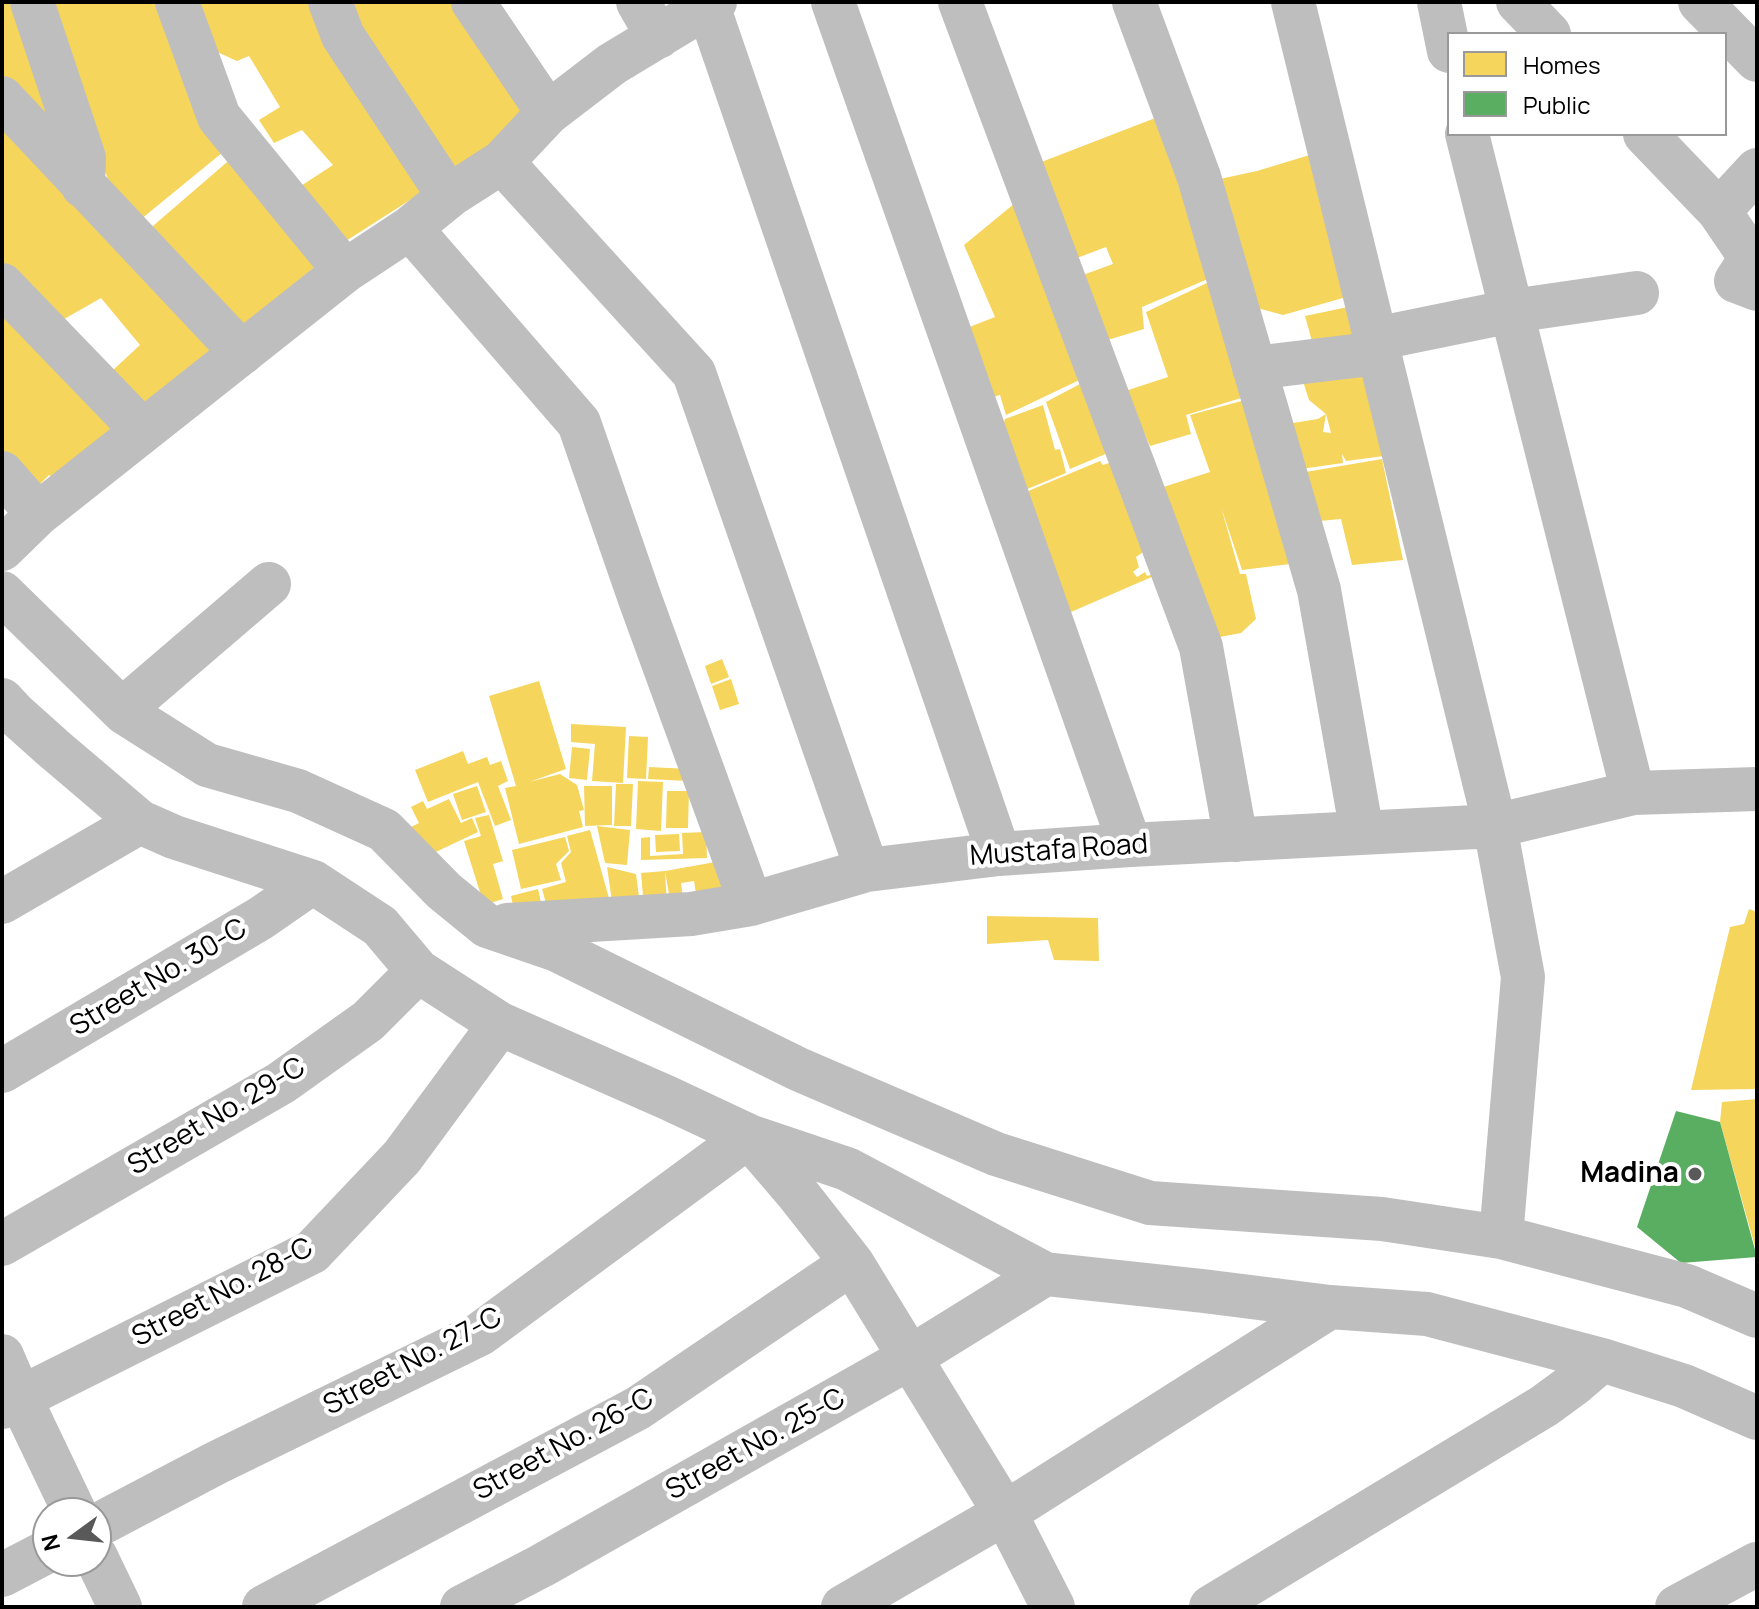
<!DOCTYPE html>
<html>
<head>
<meta charset="utf-8">
<style>
  body { margin:0 }
  #map { position:relative; width:1759px; height:1609px; overflow:hidden; background:#fff; font-family:Manrope,sans-serif }
  canvas { display:block }
  .frame { position:absolute; inset:0; border:4px solid #000; pointer-events:none }
  .legend { position:absolute; left:1447px; top:32px; width:280px; height:104px; box-sizing:border-box; background:#fff; border:2px solid #999; margin:0; padding:10px 14px; list-style:none; font-size:24px; color:#000 }
  .legend li { display:flex; align-items:center; gap:16px; height:40px }
  .legend b { width:40px; border:2px solid #999 }
  .north { position:absolute; left:32px; top:1497px; width:80px; height:80px; box-sizing:border-box; background:#fff; border:2px solid #999; border-radius:50%; rotate:255deg; font-size:22px; font-weight:700; line-height:32px; text-align:center; color:#000 }
  .north::after { content:''; display:block; margin:auto; width:28px; height:36px; background:#595959; clip-path:polygon(50% 0,100% 100%,50% 72%,0 100%) }
</style>
</head>
<body>
<div id="map">
<canvas width="1759" height="1609"></canvas>
<div class="frame"></div>
<ul class="legend">
<li><b style="height:22px;background:#f6d55c"></b>Homes</li>
<li><b style="height:22px;background:#5aae61"></b>Public</li>
</ul>
<div class="north">N</div>
</div>
<script>
const context = document.querySelector('canvas').getContext('2d');
context.lineJoin = 'round';
function paint(path, color) { context.fillStyle = color; context.fill(path, 'evenodd'); }
function stroke(path, color, width, dash) { context.strokeStyle = color; context.lineWidth = width; context.lineCap = dash ? 'butt' : 'round'; context.setLineDash(dash || []); context.stroke(path); }
function label(font, color, halo, rows, align = 'center') {
  context.font = font + ' Manrope,sans-serif'; context.lineWidth = 8; context.setLineDash([]); context.textBaseline = 'middle'; context.strokeStyle = halo; context.fillStyle = color; for (const [text, x, y, turn = 0] of rows) {
    context.save(); context.translate(x, y); context.rotate((+turn || 0) * Math.PI / 180); context.textAlign = isNaN(turn) ? turn : align; if (halo) context.strokeText(text, 0, 0); context.fillText(text, 0, 0); context.restore();
  }
}
const homes = new Path2D(`
  M2,2H23L57,108L33,123L2,84Z
  M47,2H174L228,148L135,224L113,194Z
  M182,2H465L544,107L435,184L335,248L290,193L333,165L302,130L274,143L259,120L280,107L249,56L237,61L215,51Z
  M2,115L125,250L233,157L322,261L144,410L112,371L140,345L101,298L45,330L2,274Z
  M1163,115L1215,276L1142,307L1144,329L1101,342L1080,276L1113,264L1106,247L1069,261L1026,168Z
  M1326,150L1357,294L1283,315L1250,306L1215,180L1257,171Z
  M1020,199L1092,374L1006,415L1000,395L990,398L954,333L995,317L964,245Z
  M1211,281L1254,394L1186,415L1191,434L1150,446L1143,430L1110,396L1168,377L1146,312Z
  M2,292L124,426L60,482L49,475L25,499L2,473Z
  M1362,304L1366,350L1316,356L1305,316Z
  M1368,358L1392,455L1346,461L1342,454L1343,463L1287,471L1274,426L1318,419L1326,414L1323,432L1331,433L1326,414L1309,400L1301,375Z
  M1095,376L1115,450L1070,469L1046,402Z
  M1245,400L1290,564L1242,570L1221,507L1240,574H1246L1256,619L1241,633L1193,642L1148,492L1210,472L1190,415Z
  M1043,405L1055,450L1060,449L1066,473L1025,490L1002,429L1005,419Z
  M1382,459L1403,560L1352,565L1341,519L1288,524L1282,476Z
  M1100,461L1103,465L1115,461L1155,544L1136,557L1139,567L1133,572L1137,577L1145,572L1147,576L1154,574V576L1064,615L1021,494Z
  M722,659L729,677L711,684L705,666Z
  M731,679L739,704L720,710L712,686Z
  M539,681L566,769L529,782L560,774L577,785L584,810L579,811L583,827L519,844L505,788L516,786L489,696Z
  M571,724L626,727L623,783L592,781L595,744L571,742Z
  M629,736L648,737L646,779L627,778Z
  M572,747L590,749L587,780L569,778Z
  M463,751L468,764L487,757L490,765L501,761L508,781L498,786L511,820L495,826L478,782L428,802L415,770Z
  M649,767L689,769L688,781L648,779Z
  M638,781L663,782L661,831L636,829Z
  M616,784H633L631,826H614Z
  M477,786L486,812L462,820L453,794Z
  M584,786H612V825L585,826Z
  M667,791H689L688,828H666Z
  M449,799L461,823L472,818L478,832L423,858L409,828L419,823L411,807L423,801L427,809Z
  M489,815L503,861L493,864L503,899L484,905L464,841L481,836L475,818Z
  M597,826L630,830L627,865L605,863Z
  M590,830L610,902L550,918L542,889L566,882L561,863L571,852L567,836Z
  M706,832L707,858L641,860V838L650,837V856L683,854L682,833Z
  M679,834L680,851L656,852L655,835Z
  M565,837L569,851L556,864L561,880L521,889L512,850Z
  M721,861L727,894L697,900L694,881L681,883L683,898L670,900L665,871L667,905L644,907L641,873L665,871Z
  M607,867L636,874L641,912L614,915Z
  M538,889L543,912L516,918L511,896Z
  M1749,909L1757,912V1089L1691,1090L1730,927L1744,924Z
  M987,916L1098,918L1099,961L1054,960L1048,940L987,944Z
  M1757,1099V1250H1756L1720,1122L1722,1102Z`);
const public = new Path2D(`
  M1676,1111L1720,1122L1757,1257L1681,1263L1637,1227Z`);
const minor = new Path2D(`
  M32,2L84,158L83,186
  M177,2L219,117L345,271
  M330,2L343,36L440,183L452,194
  M473,2L548,113
  M638,2L658,37
  M833,2L1130,845
  M960,2L1201,647L1236,840
  M1134,2L1199,177L1319,590L1362,833
  M1293,2L1495,826L1523,977L1501,1237
  M1439,2L1449,51
  M1518,2L1549,34
  M1700,2L1757,60
  M708,6L999,854
  M2,98L242,353
  M1467,134L1633,793L1757,789
  M1645,134L1719,211L1751,258L1736,281L1757,289
  M502,162L694,373L867,870
  M1719,211L1757,170
  M410,228L579,423L640,599L751,904
  M2,285L143,431
  M1375,339L1512,311L1637,293
  M1254,368L1379,353
  M2,473L38,514
  M2,549L38,514L345,271L410,228L452,194L502,162L548,113L612,64L715,2
  M2,593L125,713L207,765L298,791L384,830L444,891L487,926L557,950L798,1069L996,1154L1150,1203L1382,1219L1501,1237L1687,1286L1757,1316
  M2,700L15,714L53,748L140,822L174,837L313,882L380,926L418,971L500,1024L668,1098L749,1136L847,1169L1045,1274L1203,1291L1330,1307L1427,1314L1602,1360L1684,1386L1757,1418
  M122,710L269,584
  M2,902L140,822
  M507,925L691,914L751,904L867,870L999,854L1130,845L1495,826L1633,793
  M2,1071L261,918L313,882
  M749,1137L797,1193L852,1263L1005,1513L1053,1607
  M2,1244L281,1083L368,1021L418,971
  M2,1356L20,1398L75,1513
  M2,1407L312,1252L402,1157L500,1024
  M96,1526L216,1463L480,1334L749,1136
  M96,1557L120,1607
  M2,1575L48,1551
  M264,1607L638,1408L852,1263
  M462,1607L541,1566L911,1357L1045,1274
  M843,1607L1005,1513L1330,1307
  M1211,1607L1544,1406L1574,1384L1602,1360
  M1677,1607L1757,1564`);
const markers = [
  [1695,1174,8,"#595959"]
];
const streetNames = [
  ["Mustafa Road",1059,851,-4],
  ["Street No. 30-C",159,978,-31],
  ["Street No. 29-C",217,1117,-31],
  ["Street No. 28-C",223,1293,-28],
  ["Street No. 27-C",413,1362,-28],
  ["Street No. 26-C",564,1445,-29],
  ["Street No. 25-C",756,1445,-29]
];
const poiNames = [
  ["Madina",1679,1174]
];
paint(homes, '#f6d55c');
paint(public, '#5aae61');
stroke(minor, '#bebebe', 44);
for (const [x, y, r, color] of markers) { const dot = new Path2D(); dot.arc(x, y, r, 0, 2 * Math.PI); context.fillStyle = color; context.fill(dot); stroke(dot, '#fff', 3); }
label('28px', '#000', '#fff', streetNames);
label('bold 28px', '#000', '#fff', poiNames, 'right');
</script>
</body>
</html>
